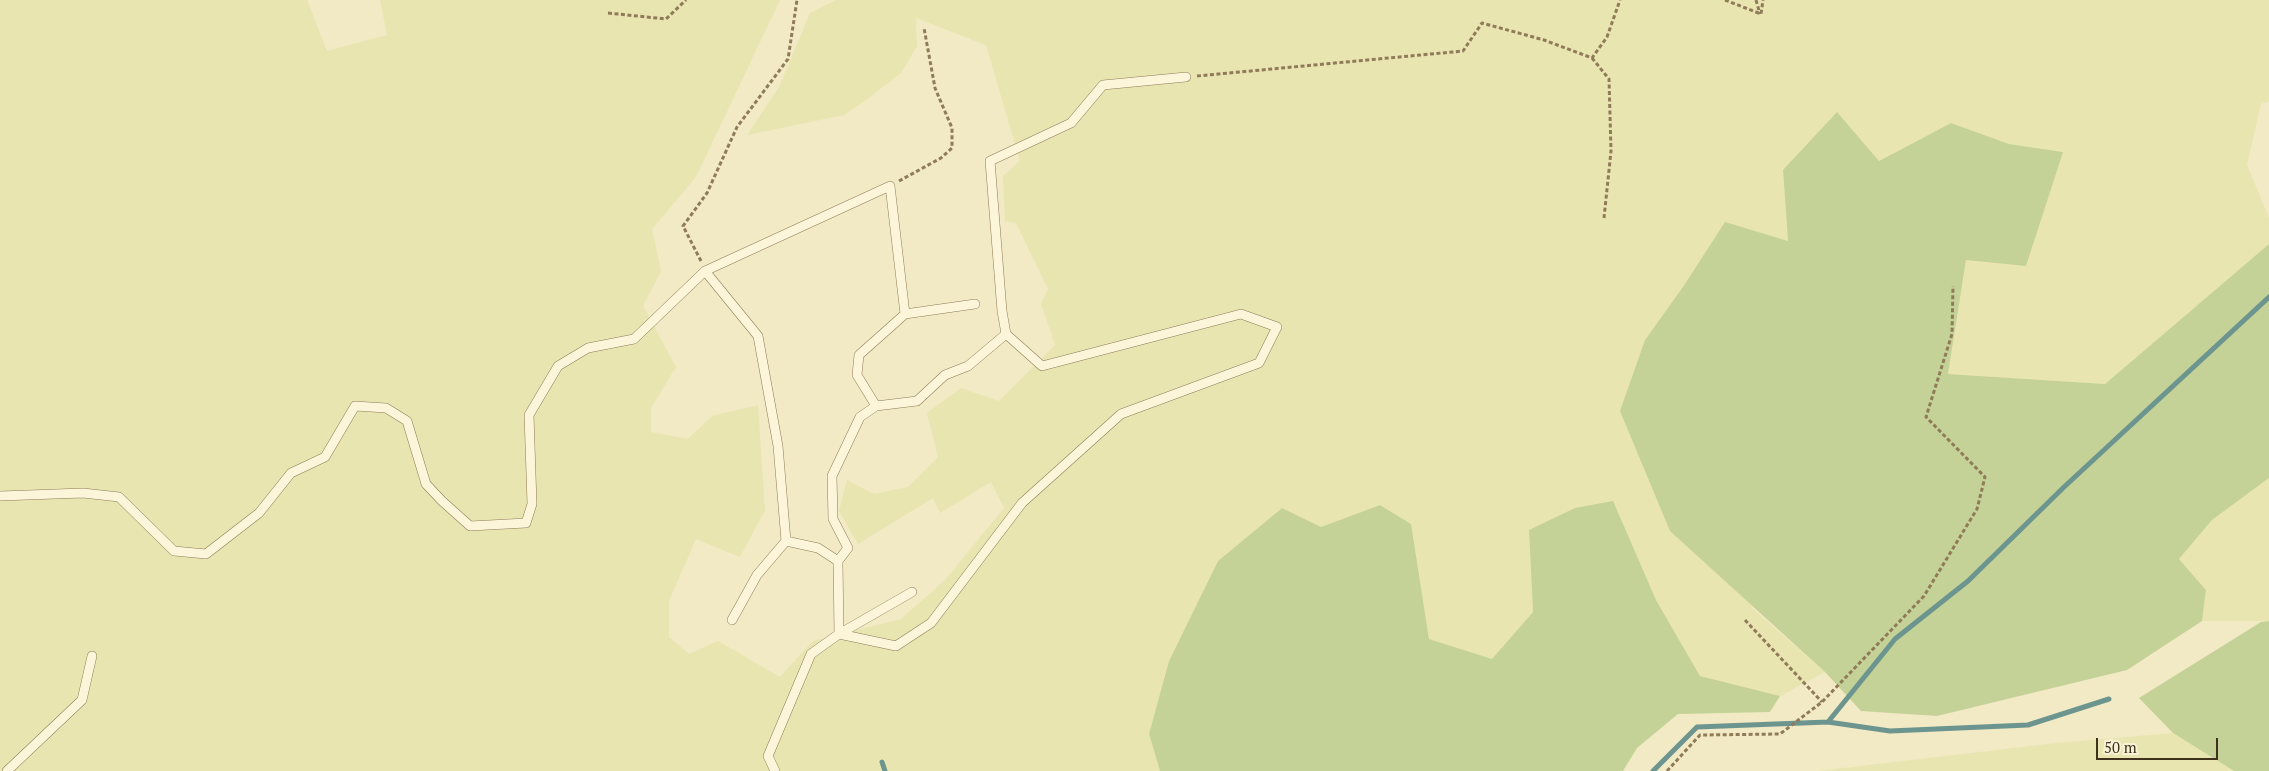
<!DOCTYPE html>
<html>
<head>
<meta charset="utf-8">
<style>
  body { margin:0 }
  #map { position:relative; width:2269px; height:771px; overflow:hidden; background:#f2e9c5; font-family:"PT Serif",serif }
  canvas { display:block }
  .scale { position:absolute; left:2096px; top:738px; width:122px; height:22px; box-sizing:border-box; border:2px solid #3e311e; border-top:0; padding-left:6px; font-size:15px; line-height:18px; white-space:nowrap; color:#3e311e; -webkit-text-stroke:4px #f9f2d5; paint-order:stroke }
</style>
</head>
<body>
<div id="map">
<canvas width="2269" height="771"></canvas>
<div class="scale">50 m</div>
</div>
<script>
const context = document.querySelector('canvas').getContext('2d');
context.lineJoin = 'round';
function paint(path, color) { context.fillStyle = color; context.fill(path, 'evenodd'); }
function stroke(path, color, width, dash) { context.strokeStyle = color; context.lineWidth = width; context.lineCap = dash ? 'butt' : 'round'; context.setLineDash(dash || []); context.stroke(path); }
const farmland = new Path2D(`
  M0,0H307L327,51L387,35L380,0H780L696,177L652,229L661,271L643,306L676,367L651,408V432L688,439L712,416L758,405L765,510L740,557L696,539L669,601V637L689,654L718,641L780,677L813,641L901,619L945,580L1004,508L991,482L940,513L933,498L858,544L839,511L847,480L874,494L908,487L938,457L927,413L961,388L999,401L1055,345L1041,304L1048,289L1016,223L1005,221L1003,176L1020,161L986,45L916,18L917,46L901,73L866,100L844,115L747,135L779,87L810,13L836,0H2269V101L2261,104L2247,165L2269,218V244L2105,384L1948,374L1966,259L2063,152L2009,144L1951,123L1879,161L1783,170L1788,242L1685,284L1645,340L1752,608L1825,672L1780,696L1700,676L1656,600L1529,530L1533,612L1492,660L1429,639L1410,524L1380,505L1321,527L1282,508L1218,561L1169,661L1149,734L1160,771H0Z
  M2269,478V621H2202L2206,590L2179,559L2212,520Z
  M2173,733L2234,771H1818L2056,743Z`);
const green = new Path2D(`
  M1837,112L1879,161L1951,123L2009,144L2063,152L2026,266L1966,260L1948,374L2105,384L2269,244V478L2212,520L2179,559L2206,590L2202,621L2127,670L1937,716L1861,711L1825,672L1670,531L1620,411L1645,340L1685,284L1725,222L1788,241L1783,170Z
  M1613,501L1656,600L1700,676L1780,696L1770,712L1678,714L1637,748L1623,771H1160L1149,734L1169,661L1218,561L1282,508L1321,527L1380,505L1411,524L1429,639L1492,659L1533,612L1529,530L1575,508Z
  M2269,621V771H2234L2173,733L2139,698L2261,622Z`);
const stream = new Path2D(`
  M1828,722L1890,731L2028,725L2109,699
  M882,762L885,771
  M1653,771L1697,727L1828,722L1895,639L1968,581L2063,488L2269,297`);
const path = new Path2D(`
  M1725,0L1761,14L1763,0
  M1756,0L1760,14
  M608,13L666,19L686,0
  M1592,58L1609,79L1611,151L1604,218
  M1197,76L1463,51L1482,23L1544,40L1592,58L1607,37L1620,0
  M899,181L941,158L952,148V128L935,88L924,28
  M701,261L683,226L707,193L737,127L788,59L797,0
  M1745,620L1822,702
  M1667,771L1700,735L1780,734L1822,702L1924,596L1977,509L1985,477L1926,417L1952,334L1953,286`);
const lane = new Path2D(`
  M905,314L975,304
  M876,406L917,401L945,375L968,366L1006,334
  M0,496L83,493L119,497L174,551L206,554L259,513L291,473L325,457L355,406L386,408L407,421L426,484L442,501L470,526L526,523L532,504L529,415L558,366L588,348L634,339L705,271
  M838,561L848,548L833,519L832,476L860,417L876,406L857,375L859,355L905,314L890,186L705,271L758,336L778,446L786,541L818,548L838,561L839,634L912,592
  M732,620L757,575L786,541
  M7,771L82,700L92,656
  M775,771L768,756L811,654L839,634L896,646L931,623L1022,503L1121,414L1259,363L1277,327L1241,314L1042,366L1006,334L1002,311L990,161L1071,123L1103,85L1186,77`);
paint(farmland, '#e9e5b1');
paint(green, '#c5d297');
stroke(stream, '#6c958f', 5);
stroke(lane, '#8f7b58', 10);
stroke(path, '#8f7b58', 3, [4, 2.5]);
stroke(lane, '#fcf5d9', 9);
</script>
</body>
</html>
